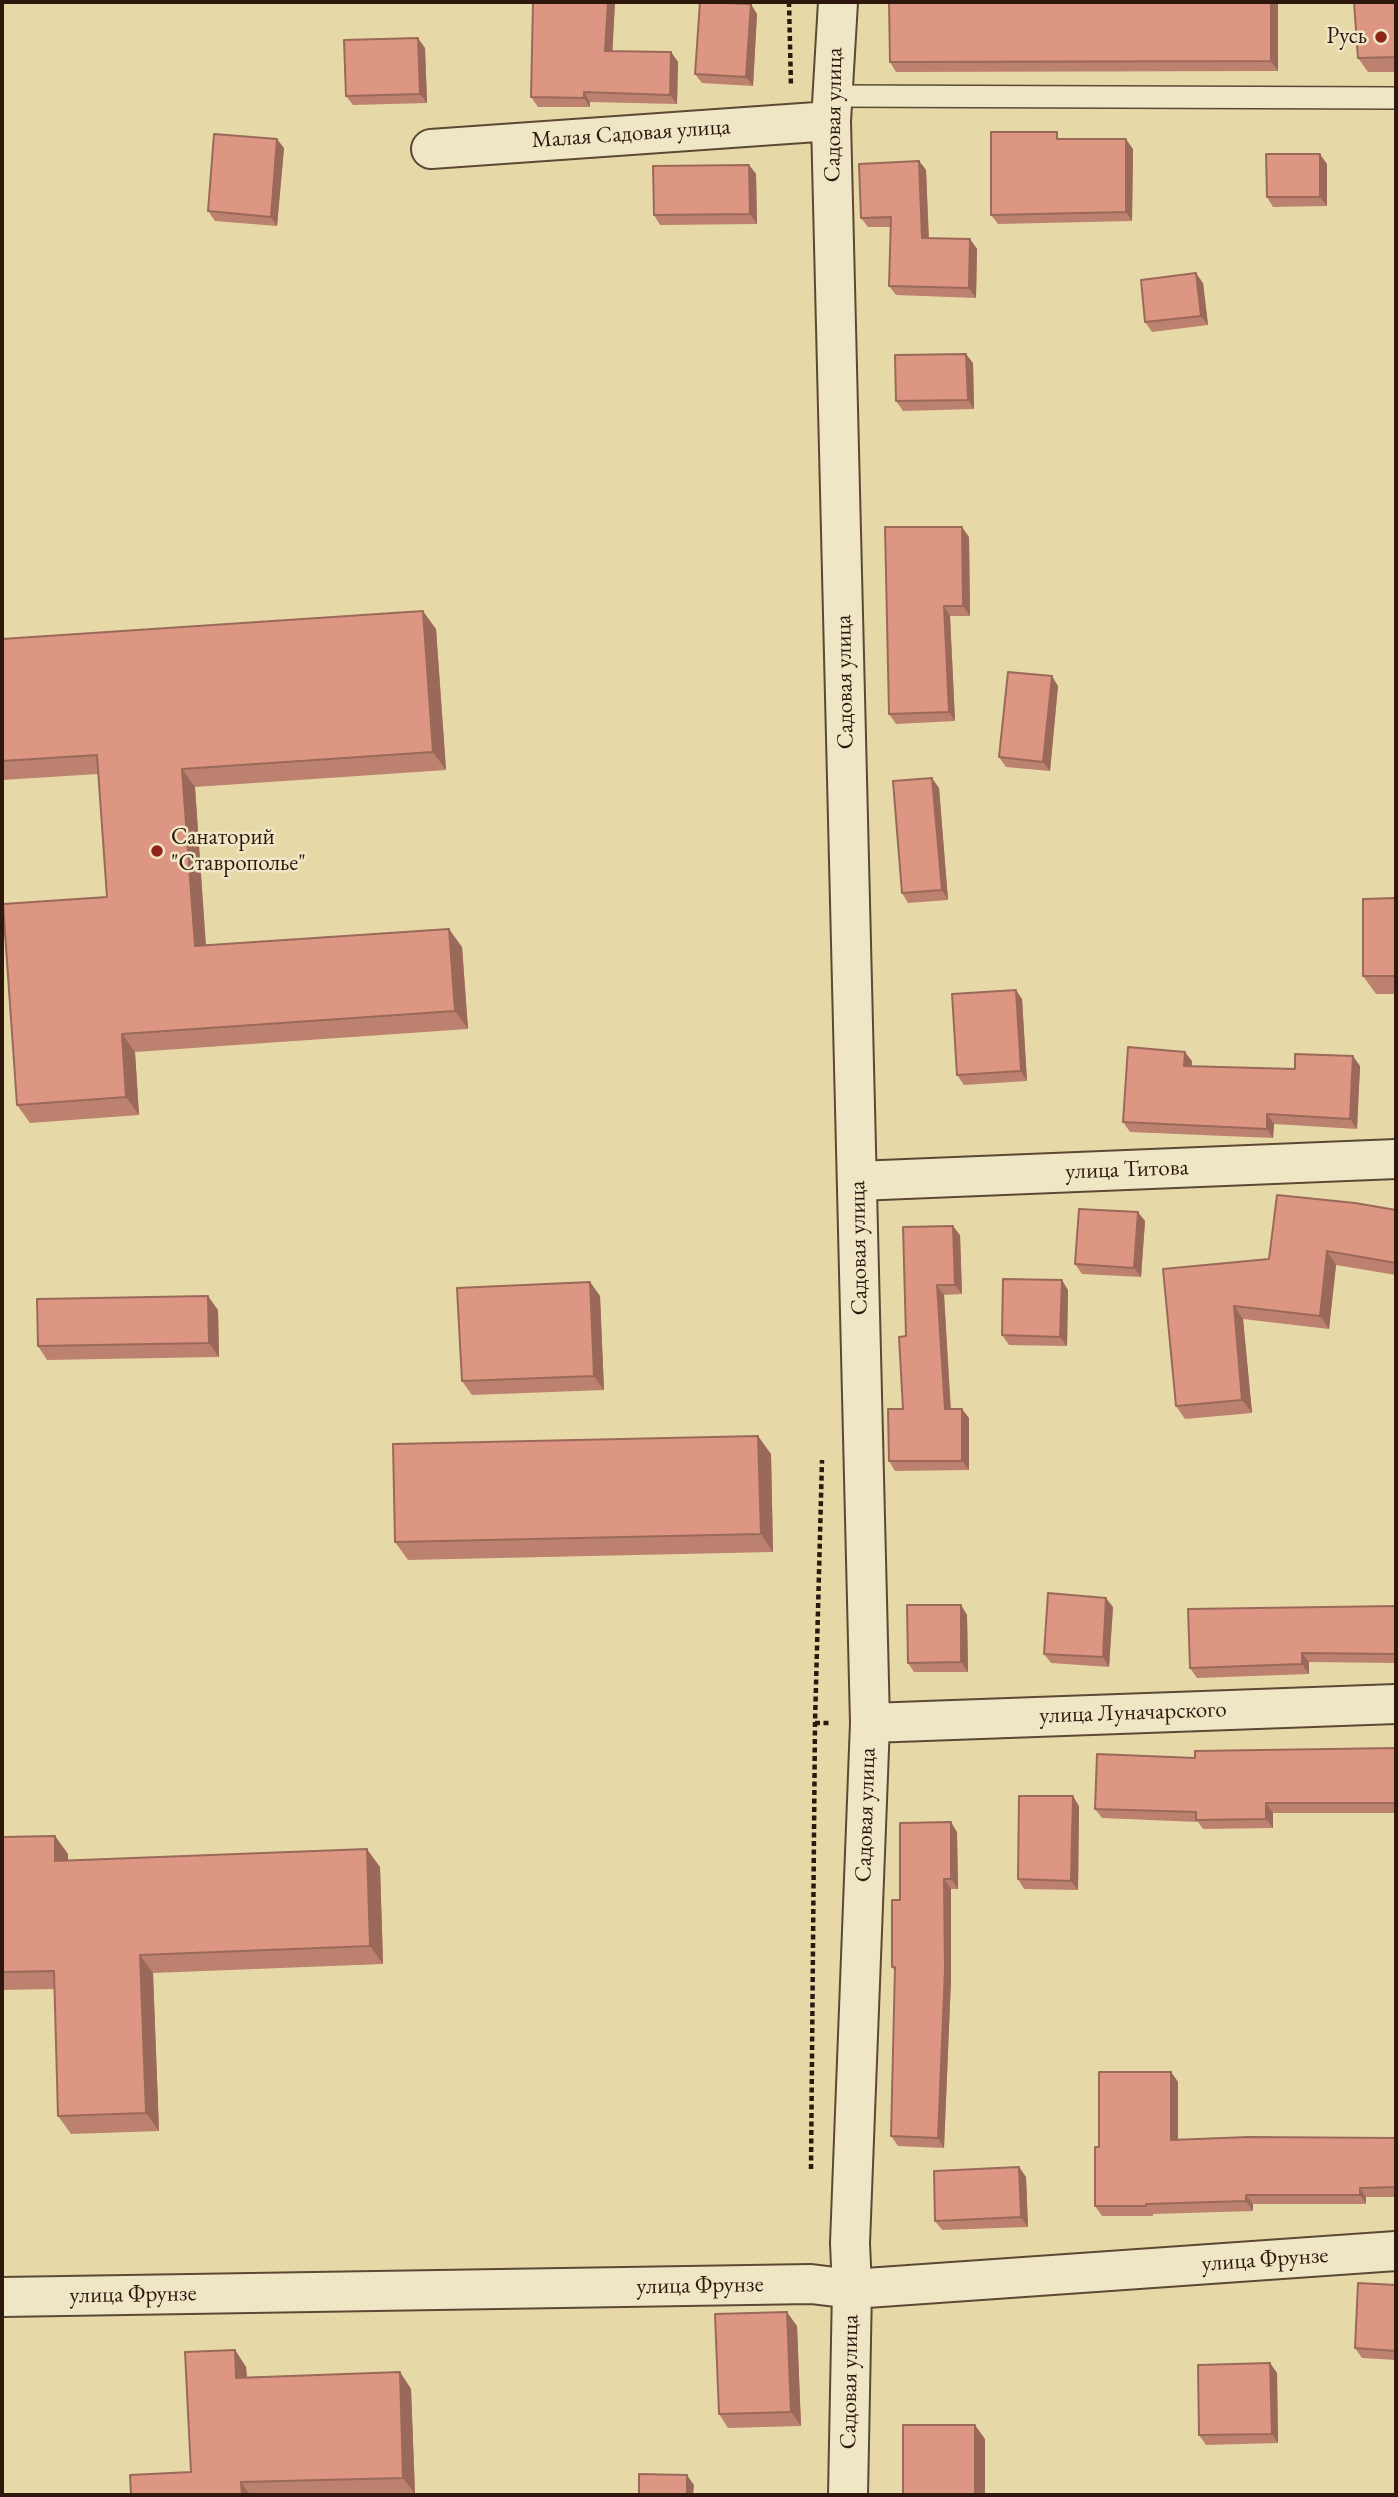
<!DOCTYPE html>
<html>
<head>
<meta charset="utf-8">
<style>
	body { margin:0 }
	#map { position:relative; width:1398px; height:2497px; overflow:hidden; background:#e7d9a7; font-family:"EB Garamond",serif }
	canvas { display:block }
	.frame { position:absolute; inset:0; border:4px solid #2e170d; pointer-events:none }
</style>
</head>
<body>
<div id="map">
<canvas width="1398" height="2497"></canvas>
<div class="frame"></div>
</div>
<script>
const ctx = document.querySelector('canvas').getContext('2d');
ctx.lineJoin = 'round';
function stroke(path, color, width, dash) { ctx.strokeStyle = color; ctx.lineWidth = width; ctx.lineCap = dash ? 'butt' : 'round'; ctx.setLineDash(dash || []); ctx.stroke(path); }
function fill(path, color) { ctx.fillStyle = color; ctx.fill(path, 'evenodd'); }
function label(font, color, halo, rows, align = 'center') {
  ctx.font = font + ' "EB Garamond",serif'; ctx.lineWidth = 5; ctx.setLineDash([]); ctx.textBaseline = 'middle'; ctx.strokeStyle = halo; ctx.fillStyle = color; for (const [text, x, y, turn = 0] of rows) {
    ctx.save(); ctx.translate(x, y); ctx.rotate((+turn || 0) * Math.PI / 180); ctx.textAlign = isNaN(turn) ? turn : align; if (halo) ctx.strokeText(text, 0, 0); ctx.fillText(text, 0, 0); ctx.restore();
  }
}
const path = new Path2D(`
	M789 2 791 87
	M815 1723H832
	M811 2169 815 1723 822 1460`);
const service = new Path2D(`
	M832 96 1396 98`);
const minor = new Path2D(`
	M838 2 831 121 870 1723 850 2243 852 2289 848 2495
	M431 149 831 121
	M857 1181 1396 1159
	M870 1723 1396 1704
	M2 2297 811 2284 852 2289 1396 2251`);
const wall = new Path2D(`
	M615 2 612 51 671 52 678 62 677 104 590 102V107H538L531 97Z
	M889 2H1278V71L896 72 890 62Z
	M1396 2V72H1368L1358 58Z
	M757 14 753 86 702 83 695 74Z
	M425 48 427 103 353 105 346 96Z
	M1062 139 1133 149 1132 221 998 224 991 215Z
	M284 148 277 226 215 221 208 211Z
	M919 161 926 170 929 238 970 239 977 249 976 298 896 295 889 286 891 227H868L861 218Z
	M1327 164V206L1273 207 1267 197Z
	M749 165 756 174 757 224 660 225 654 215Z
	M1203 283 1208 325 1152 332 1145 322Z
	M973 363 974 409 903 411 896 401Z
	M969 537 970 616H950L955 721 896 724 889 714Z
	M436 629 446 770 195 787 206 945 462 947 468 1029 135 1052 139 1115 30 1123 17 1105 107 897 98 774 2 780V639Z
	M1058 686 1050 771 1006 767 999 757Z
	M939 788 948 900 908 903 902 893Z
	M1396 898V994H1376L1363 976Z
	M1022 999 1027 1081 964 1085 957 1075Z
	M1192 1061 1191 1066 1295 1069 1360 1066 1357 1129 1274 1124 1273 1138 1130 1132 1123 1122Z
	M1396 1210V1275L1336 1265 1329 1329 1243 1319 1252 1413 1185 1419 1176 1406 1163 1269 1269 1259Z
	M1145 1221 1141 1277 1082 1274 1075 1264Z
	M960 1235 962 1294 944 1295 951 1409 969 1418V1470L895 1471 889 1461 903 1409 906 1336Z
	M590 1282 600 1296 604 1390 472 1395 462 1381Z
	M1068 1290 1067 1346 1009 1345 1002 1335Z
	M218 1310 219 1357 47 1360 38 1346Z
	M771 1454 773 1552 408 1560 395 1542Z
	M961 1605 967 1615 968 1672H914L908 1663Z
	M1396 1606V1663L1309 1662V1674L1197 1678 1190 1668Z
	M1113 1607 1109 1667 1051 1663 1044 1654Z
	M1396 1748V1813H1273V1828L1203 1829 1198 1822 1102 1818 1095 1809 1195 1758Z
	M1079 1806 1078 1890 1024 1889 1018 1879Z
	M957 1832 958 1889H951V1979L944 2148 898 2146 891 2136 895 1971 892 1967 900 1900Z
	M55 1836 68 1854V1860L380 1867 383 1964 153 1973 159 2131 71 2134 58 2116 55 1989 2 1990V1837Z
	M1171 2072 1178 2082V2140L1396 2138V2197H1366V2204H1253V2211L1153 2214V2216H1102L1095 2206 1099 2147Z
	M1019 2167 1026 2177 1028 2227 942 2230 935 2221Z
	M1396 2285V2360L1362 2358 1355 2348Z
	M797 2326 801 2426 728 2428 719 2414Z
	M235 2350 246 2367 247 2377 400 2372 411 2389 415 2494 376 2495H131L191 2472Z
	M1270 2363 1277 2373 1278 2443 1206 2445 1199 2435Z`);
const shadedWall = new Path2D(`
	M608 2H615L612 60 605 51Z
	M1271 2H1278V71L1271 61Z
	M751 4 757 14 753 86 746 77Z
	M418 38 425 48 427 103 420 94Z
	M671 52 678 62 677 104 670 95Z
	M584 92 590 102V107L584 98Z
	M277 139 284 148 277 226 271 217Z
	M1126 139 1133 149 1132 221 1126 212Z
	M1320 154 1327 164V206L1320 197Z
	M919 161 926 170 929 248 922 238Z
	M749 165 756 174 757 224 750 214Z
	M970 239 977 249 976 298 969 288Z
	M1196 273 1203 283 1208 325 1201 316Z
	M966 354 973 363 974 409 968 400Z
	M962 527 969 537 970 616 963 606Z
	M944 606 950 616 955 721 949 712Z
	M423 611 436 629 446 770 433 752Z
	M1052 676 1058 686 1050 771 1043 762Z
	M182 769 195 787 207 964 195 946Z
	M932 778 939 788 948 900 942 890Z
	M449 929 462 947 468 1029 455 1011Z
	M1016 990 1022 999 1027 1081 1021 1071Z
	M122 1034 135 1052 139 1115 126 1097Z
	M1185 1052 1192 1061 1191 1075 1184 1066Z
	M1353 1056 1360 1066 1357 1129 1350 1119Z
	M1267 1114 1274 1124 1273 1138 1267 1129Z
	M1138 1212 1145 1221 1141 1277 1134 1268Z
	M953 1226 960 1235 962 1294 955 1285Z
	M1327 1251 1336 1265 1329 1329 1320 1316Z
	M1062 1280 1068 1290 1067 1346 1060 1337Z
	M590 1282 600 1296 604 1390 594 1376Z
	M937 1285 944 1295 951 1418 945 1409Z
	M208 1296 218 1310 219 1357 209 1343Z
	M1234 1306 1243 1319 1252 1413 1242 1400Z
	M962 1409 969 1418V1470L962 1461Z
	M758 1436 771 1454 773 1552 761 1534Z
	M1106 1598 1113 1607 1109 1667 1103 1657Z
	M961 1605 967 1615 968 1672 961 1662Z
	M1302 1653 1309 1662V1674L1302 1664Z
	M1073 1796 1079 1806 1078 1890 1071 1881Z
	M1266 1803 1273 1813V1828L1266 1819Z
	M951 1822 957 1832 958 1889 951 1879Z
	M55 1836 68 1854V1879L55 1861Z
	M367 1849 380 1867 383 1964 370 1946Z
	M944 1879 951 1889V1979L944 2148 938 2138Z
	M140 1955 153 1973 159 2131 146 2113Z
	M1171 2072 1178 2082V2150L1171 2140Z
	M1019 2167 1026 2177 1028 2227 1021 2217Z
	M1360 2188 1366 2197V2204L1360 2195Z
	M1246 2195 1253 2204V2211L1246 2201Z
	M787 2312 797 2326 801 2426 791 2412Z
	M235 2350 246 2367 248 2394 236 2378Z
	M1270 2363 1277 2373 1278 2443 1272 2434Z
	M400 2372 411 2389 415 2494 403 2478Z
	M975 2425 985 2439V2495H975Z
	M687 2475 694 2485 693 2495H687Z
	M241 2482 250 2495H242Z`);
const building = new Path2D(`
	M533 2H608L605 51 671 52 670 95 584 92V98L531 97Z
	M700 2 751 4 746 77 695 74Z
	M889 2H1271V61L890 62Z
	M1354 2H1396V57L1358 58Z
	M418 38 420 94 346 96 344 40Z
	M991 132H1057V139H1126V212L991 215Z
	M214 134 277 139 271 217 208 211Z
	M1266 154H1320V197H1267Z
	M919 161 922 238 970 239 969 288 889 286 891 217 861 218 859 164Z
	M749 165 750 214 654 215 653 166Z
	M1196 273 1201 316 1145 322 1141 280Z
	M966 354 968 400 896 401 895 355Z
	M885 527H962L963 606H944L949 712 889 714Z
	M423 611 433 752 182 769 195 946 449 929 455 1011 122 1034 126 1097 17 1105 3 904 107 897 97 755 2 761V639Z
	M1008 672 1052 676 1043 762 999 757Z
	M932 778 942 890 902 893 893 781Z
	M1396 898V976H1363V899Z
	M1016 990 1021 1071 957 1075 952 994Z
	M1128 1047 1185 1052 1184 1066 1295 1069V1054L1353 1056 1350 1119 1267 1114V1129L1123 1122Z
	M1277 1195 1355 1203 1396 1210V1263L1327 1251 1320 1316 1234 1306 1242 1400 1176 1406 1163 1269 1269 1259Z
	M1079 1209 1138 1212 1134 1268 1075 1264Z
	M953 1226 955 1285H937L945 1409H962V1461H889L888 1409H903L899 1337 906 1336 903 1227Z
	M1003 1279 1062 1280 1060 1337 1002 1335Z
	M590 1282 594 1376 462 1381 457 1288Z
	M208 1296 209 1343 38 1346 37 1299Z
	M758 1436 761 1534 395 1542 393 1444Z
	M1048 1593 1106 1598 1103 1657 1044 1654Z
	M907 1605H961V1662L908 1663Z
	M1396 1606V1654L1302 1653V1664L1190 1668 1188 1609Z
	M1396 1748V1803H1266V1819L1196 1820V1812L1095 1809 1097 1754 1195 1758V1751Z
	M1019 1796H1073L1071 1881 1018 1879Z
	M951 1822V1879H944L945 1970 938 2138 891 2136 895 1967H892V1900H900V1823Z
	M55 1836V1861L367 1849 370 1946 140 1955 146 2113 58 2116 54 1971 2 1972V1837Z
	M1099 2072H1171V2140L1248 2137 1396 2138V2187L1360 2188V2195H1246V2201L1146 2204V2206H1095V2147H1099Z
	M1019 2167 1021 2217 935 2221 934 2171Z
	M1358 2283 1396 2285V2351L1355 2348Z
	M787 2312 791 2412 719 2414 715 2314Z
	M235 2350 236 2378 400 2372 403 2478 241 2482 242 2495H131L130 2475 191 2472 185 2352Z
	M1270 2363 1272 2434 1199 2435 1198 2365Z
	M903 2425H975V2495H903Z
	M639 2474 687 2475V2495H639Z`);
const markers = [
	[1381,37,7,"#8f2418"],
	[157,851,7,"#8f2418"]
];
const poiNames = [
	["Русь",1367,37],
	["Санаторий",171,838,"left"],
	["\"Ставрополье\"",171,864,"left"]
];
const streetNames = [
	["Садовая улица",834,115,-89],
	["Малая Садовая улица",631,134,-4],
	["Садовая улица",845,682,-91],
	["улица Титова",1127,1170,-2],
	["Садовая улица",859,1248,-91],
	["улица Луначарского",1133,1713,-2],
	["Садовая улица",866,1815,-88],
	["улица Фрунзе",1265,2260,-4],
	["улица Фрунзе",700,2286,-1],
	["улица Фрунзе",133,2295,-1],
	["Садовая улица",850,2382,-89]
];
stroke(service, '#5c4834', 24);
stroke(minor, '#5c4834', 42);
stroke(path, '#2e170d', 4.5, [5, 3.5]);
stroke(service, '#efe6c6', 21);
stroke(minor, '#efe6c6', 38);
fill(wall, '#bd816f');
fill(shadedWall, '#9a695a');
fill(building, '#dc9681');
stroke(building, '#9a695a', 2);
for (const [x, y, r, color] of markers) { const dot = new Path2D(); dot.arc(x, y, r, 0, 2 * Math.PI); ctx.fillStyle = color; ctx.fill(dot); stroke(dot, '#efe6c6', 2.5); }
label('23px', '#2e170d', '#efe6c6', poiNames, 'right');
label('23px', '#2e170d', '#efe6c6', streetNames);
</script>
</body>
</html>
